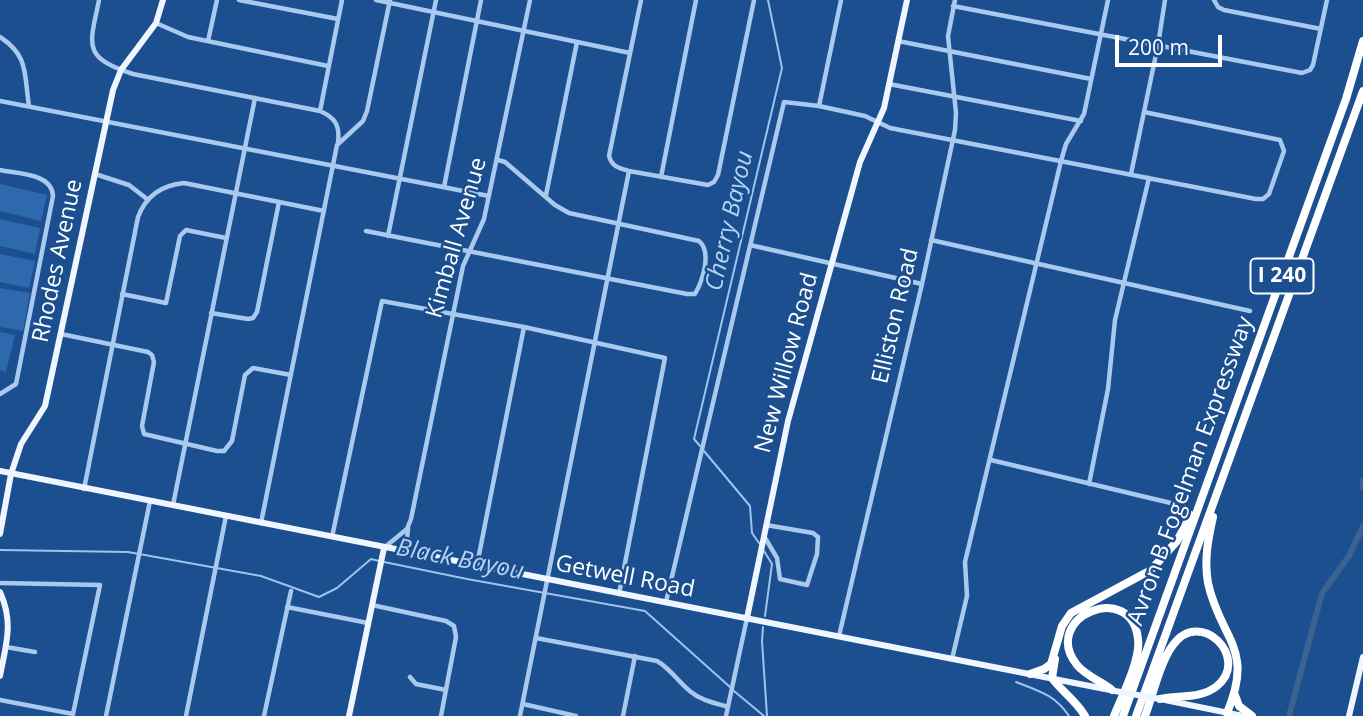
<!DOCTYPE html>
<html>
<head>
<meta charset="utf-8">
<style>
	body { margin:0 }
	#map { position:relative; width:1363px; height:716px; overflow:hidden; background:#1b4f8f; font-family:"Open Sans",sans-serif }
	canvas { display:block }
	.scale { position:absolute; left:1115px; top:35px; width:107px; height:32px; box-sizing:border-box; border:4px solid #fff; border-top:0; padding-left:9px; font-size:21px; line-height:24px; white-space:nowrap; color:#fff; -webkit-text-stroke:5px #1b4f8f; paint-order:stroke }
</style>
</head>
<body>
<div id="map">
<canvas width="1363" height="716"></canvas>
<div class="scale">200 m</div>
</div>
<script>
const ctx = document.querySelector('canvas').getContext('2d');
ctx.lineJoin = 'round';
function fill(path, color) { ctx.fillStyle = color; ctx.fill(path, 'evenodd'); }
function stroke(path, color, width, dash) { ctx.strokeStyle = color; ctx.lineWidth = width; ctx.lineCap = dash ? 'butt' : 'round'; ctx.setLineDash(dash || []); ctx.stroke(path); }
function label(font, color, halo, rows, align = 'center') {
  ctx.font = font + ' "Open Sans",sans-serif'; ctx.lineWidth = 5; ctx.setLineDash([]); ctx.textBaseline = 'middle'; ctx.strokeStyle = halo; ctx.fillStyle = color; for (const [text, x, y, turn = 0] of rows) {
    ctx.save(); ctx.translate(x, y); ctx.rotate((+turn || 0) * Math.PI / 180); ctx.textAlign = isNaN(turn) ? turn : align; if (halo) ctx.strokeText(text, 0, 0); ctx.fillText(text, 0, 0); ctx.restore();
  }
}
const green = new Path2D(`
	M0 184 47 195 41 221 0 211Z
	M0 219 40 228 35 254 0 246Z
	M0 254 35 261 29 288 0 282Z
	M0 288 30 293 23 331 0 327Z
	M0 332 15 335 6 372 0 370Z`);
const stream = new Path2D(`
	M700 446 694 439 782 68 768 0
	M704 451 750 506 752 533 759 543
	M0 550 128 552 261 576 319 597 337 588 371 559 379 561
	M764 551 772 564 765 616
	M384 562 467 579 645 611 730 687
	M763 627 762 641 767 716
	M1016 682C1039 691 1055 695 1069 716
	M734 691 764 716`);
const river = new Path2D(`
	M1363 480V488
	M1289 716 1322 593 1349 556 1363 526`);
const minor = new Path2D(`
	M99 0C90 45 81 57 133 74L320 111C336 118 340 126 338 143
	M239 0 338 19
	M376 0 630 53
	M641 0 609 156C612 167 619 168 629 171L708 185 714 182 718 175 754 0
	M1214 0 1218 7 1224 10 1321 29
	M953 6 1302 73 1310 70 1313 65 1327 0
	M156 23 188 37 328 66
	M0 37C29 56 24 74 29 106
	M208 41 217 0
	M898 41 1091 79
	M889 84 1081 121
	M0 101 489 196
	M819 106 841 0
	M320 111 342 0
	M0 170C18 174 52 173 53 196L16 384 0 394
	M95 174 129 185 147 199
	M1131 174 1158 45 1165 0
	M661 177 696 0
	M444 187 481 0
	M546 195 577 42
	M366 231 687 294H695C703 280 712 252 699 241L569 213 555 205 505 162 498 160
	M388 236 436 0
	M931 240 1250 311
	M750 245 922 284
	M122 294 166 303 180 236 186 230 226 238
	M211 313 248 319 253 318 257 312 279 202
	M61 334 148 352 152 355 154 362 142 426 144 434 217 451H224L232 441 245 375 253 368 291 375
	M991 460 1175 504
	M1089 484 1108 389 1115 320 1149 178
	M84 489 138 217C146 196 162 185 184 183L324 211
	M173 505 255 98
	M261 523 337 145 363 121 367 111 390 0
	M764 536 777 558 780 579 807 585 817 554 818 537 813 533 766 525
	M332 537 382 301 524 327 665 358 619 594
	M385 547 407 529 411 519 463 266 484 219 530 0
	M406 551 408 528
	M477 565 524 327
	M0 583 100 585 73 714 0 700
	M666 602 784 102 819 106 865 116 890 128 1256 199H1263L1269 194 1284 151 1280 140 1144 112
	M372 605 446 621 454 626 456 637 441 716
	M287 607 368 623
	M839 636 922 284 955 130 956 113 948 36 955 0
	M536 638 657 661C671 669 678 682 691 692 702 701 715 703 728 707
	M6 647 35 652
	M952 659 967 596 965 562 1061 161 1066 144 1084 114 1108 0
	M410 677 416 684 446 690
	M523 704 576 716
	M106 716 150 501
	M186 716 226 516
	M264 716 291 591
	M520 716 629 171
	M623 716 635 656
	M726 716 747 618`);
const major = new Path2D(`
	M0 471 1110 690
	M0 534 11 474 21 444 45 406 113 90 121 70 156 23 163 0
	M0 592C14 623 6 644 0 676
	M747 618 788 421 860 162 884 108 907 0
	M1165 700 1243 716
	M349 716 384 548
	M1349 716 1363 657`);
const highway = new Path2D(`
	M1213 517C1208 539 1204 560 1208 583 1220 639 1255 647 1227 713
	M1055 659 1052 678C1062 692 1076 700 1085 716
	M1030 674 1044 669 1051 664 1062 626 1071 613 1151 570 1177 541 1191 515
	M1112 690C1101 681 1086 676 1077 665 1039 617 1132 579 1138 639 1141 659 1122 696 1114 716
	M1235 695 1239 706 1252 716
	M1123 716 1346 99 1363 41
	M1136 716 1363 91
	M1145 716C1153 695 1160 662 1173 645 1200 607 1251 658 1217 686 1201 699 1179 695 1160 699`);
const majorBridge = new Path2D(`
	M1115 691 1160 699`);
const shields = [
	[1282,276,63]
];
const shieldNames = [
	["I 240",1282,276]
];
const streetNames = [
	["Kimball Avenue",457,238,-74],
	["Rhodes Avenue",58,261,-78],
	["Elliston Road",896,316,-77],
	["New Willow Road",787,363,-75],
	["Avron B Fogelman Expressway",1191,471,-70],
	["Getwell Road",625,577,11]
];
const waterNames = [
	["Cherry Bayou",730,221,-77],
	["Black Bayou",460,560,11]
];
fill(green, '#2e69ad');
stroke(stream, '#9cc4f0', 2);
stroke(river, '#3c6290', 6);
stroke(minor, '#a9c9ee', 4.5);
stroke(major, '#f0f6ff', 6);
stroke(highway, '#fff', 8);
stroke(majorBridge, '#f0f6ff', 6);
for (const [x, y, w] of shields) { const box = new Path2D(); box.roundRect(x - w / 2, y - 17.5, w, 35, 5); ctx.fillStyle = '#1b4f8f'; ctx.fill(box); stroke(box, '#fff', 2); }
label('bold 21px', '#fff', null, shieldNames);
label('23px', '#fff', '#1b4f8f', streetNames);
label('italic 24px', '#b5d3f5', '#1b4f8f', waterNames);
</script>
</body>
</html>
